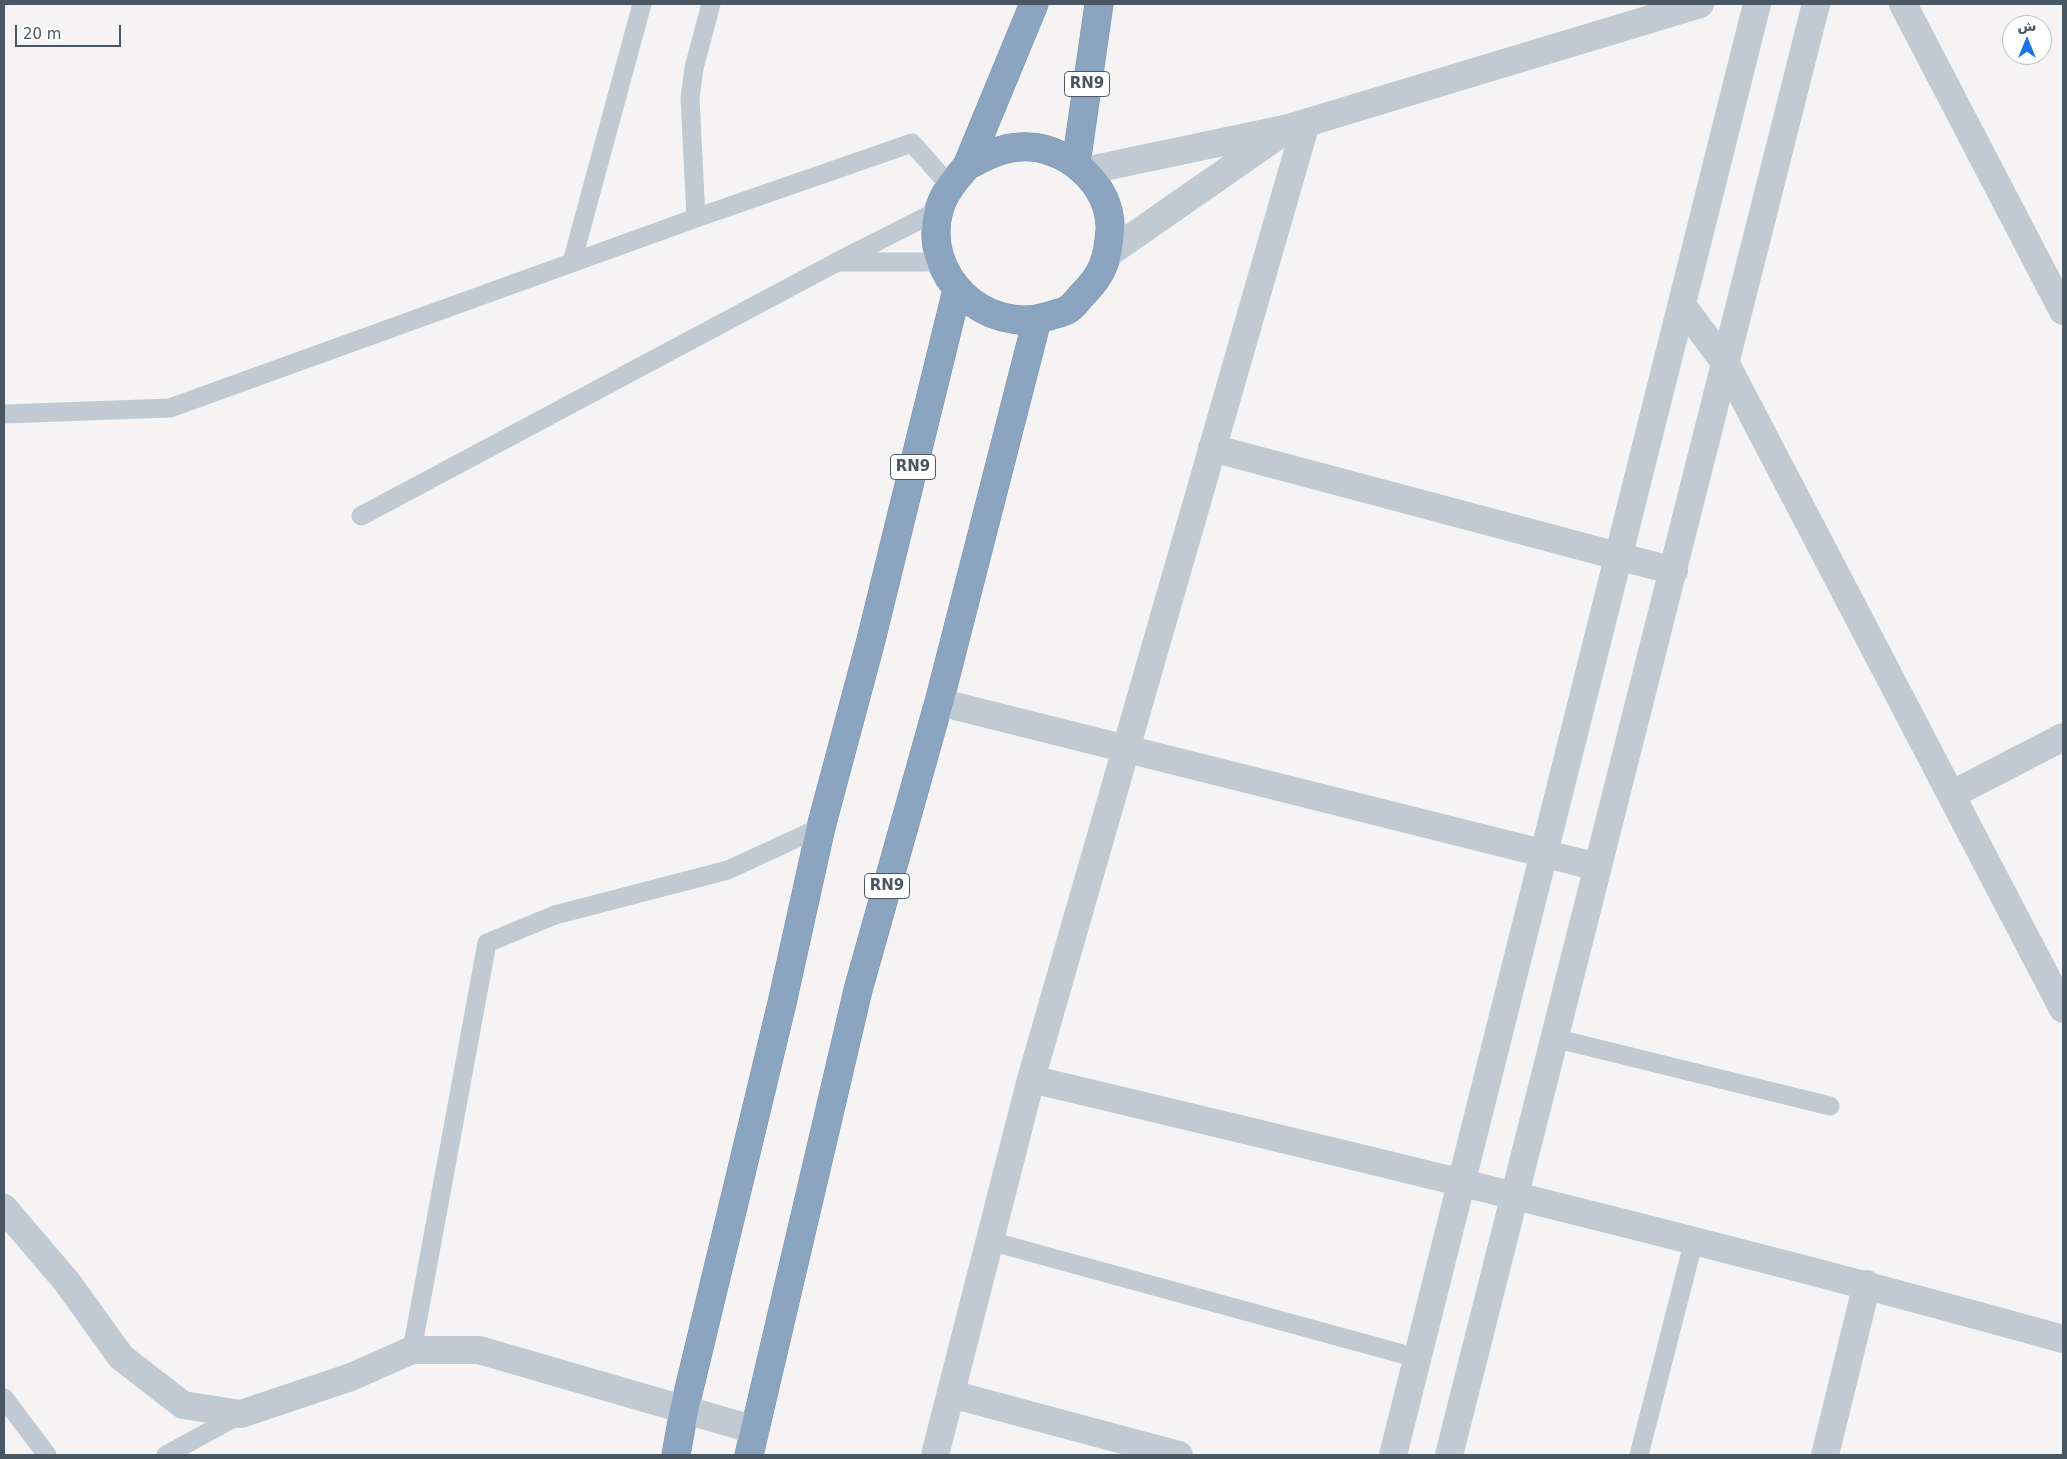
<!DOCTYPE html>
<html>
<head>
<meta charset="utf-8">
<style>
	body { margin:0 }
	#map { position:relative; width:2067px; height:1459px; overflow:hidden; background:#f5f3f3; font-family:"DejaVu Sans",Cairo,sans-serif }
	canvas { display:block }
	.frame { position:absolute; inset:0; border:5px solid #4a5661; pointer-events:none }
	.north { position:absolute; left:2002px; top:15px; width:50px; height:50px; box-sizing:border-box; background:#fff; border:1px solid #b7bbc0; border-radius:50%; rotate:0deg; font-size:14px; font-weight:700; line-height:20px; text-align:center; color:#4a5661 }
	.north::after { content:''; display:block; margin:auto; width:18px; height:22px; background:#1a73e8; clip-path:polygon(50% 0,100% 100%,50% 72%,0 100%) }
	.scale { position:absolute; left:15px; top:25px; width:106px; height:22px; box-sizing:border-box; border:2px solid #4a5661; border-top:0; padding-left:6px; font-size:15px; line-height:18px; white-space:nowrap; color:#4a5661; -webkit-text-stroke:4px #fff; paint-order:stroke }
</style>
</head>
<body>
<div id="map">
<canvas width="2067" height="1459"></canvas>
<div class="frame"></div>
<div class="north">ش</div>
<div class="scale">20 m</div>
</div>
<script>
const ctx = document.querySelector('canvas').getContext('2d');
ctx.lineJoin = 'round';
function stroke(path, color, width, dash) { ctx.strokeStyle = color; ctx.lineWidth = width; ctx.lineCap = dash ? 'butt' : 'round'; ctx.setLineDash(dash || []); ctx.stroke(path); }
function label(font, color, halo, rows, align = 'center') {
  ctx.font = font + ' "DejaVu Sans",sans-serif'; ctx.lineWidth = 5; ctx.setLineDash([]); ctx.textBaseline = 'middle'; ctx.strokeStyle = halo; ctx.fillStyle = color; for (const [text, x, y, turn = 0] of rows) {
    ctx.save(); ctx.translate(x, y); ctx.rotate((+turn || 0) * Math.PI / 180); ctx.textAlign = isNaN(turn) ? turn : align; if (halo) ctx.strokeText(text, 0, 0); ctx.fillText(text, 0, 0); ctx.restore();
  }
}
const lane = new Path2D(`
	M696 218 690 98 694 68 711 4
	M572 262 642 4
	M841 262H940
	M4 414 170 408 696 218 912 143 950 186
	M361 516 837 262 939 210
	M1554 1038 1830 1106
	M990 1241 1417 1358
	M412 1350 487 943 555 915 728 870 821 827
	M4 1398 47 1455
	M166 1455 241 1414
	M1639 1455 1694 1240`);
const street = new Path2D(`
	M1903 4 2063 311
	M1085 171 1289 128 1700 4
	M1109 253 1280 134
	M1682 305 1726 364 2063 1009
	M1212 448 1674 571
	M939 702 1598 867
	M1951 795 2063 737
	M1031 1079C1376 1161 1721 1244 2063 1339
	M4 1208 67 1282 121 1357 183 1405 241 1414 351 1377 412 1350H479L755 1430
	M951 1394 1179 1455
	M935 1455 1031 1079 1306 123
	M1393 1455 1757 4
	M1449 1455 1816 4
	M1825 1455 1867 1284`);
const highway = new Path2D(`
	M1076 164 1099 4
	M967 166C984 157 1000 148 1020 147 1065 144 1112 184 1110 230 1108 259 1103 274 1083 294 1078 299 1073 307 1067 310 1062 313 1054 314 1049 316 985 336 921 275 939 210 944 192 956 179 967 166L1034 4
	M676 1455 684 1410 782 1003 821 827 870 644 957 290
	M749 1455 858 990 939 702 1037 320`);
const shields = [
	[1087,84,45],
	[913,467,45],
	[887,886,45]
];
const shieldNames = [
	["RN9",1087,84],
	["RN9",913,467],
	["RN9",887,886]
];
stroke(highway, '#7690ad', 29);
stroke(lane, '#c1cad2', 19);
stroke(street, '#c1cad2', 28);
stroke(highway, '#8ba5c1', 28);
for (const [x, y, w] of shields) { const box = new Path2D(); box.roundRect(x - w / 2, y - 12.5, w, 25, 4); ctx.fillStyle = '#fff'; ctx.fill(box); stroke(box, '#4a5661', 1); }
label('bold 15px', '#4a5661', null, shieldNames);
</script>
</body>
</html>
